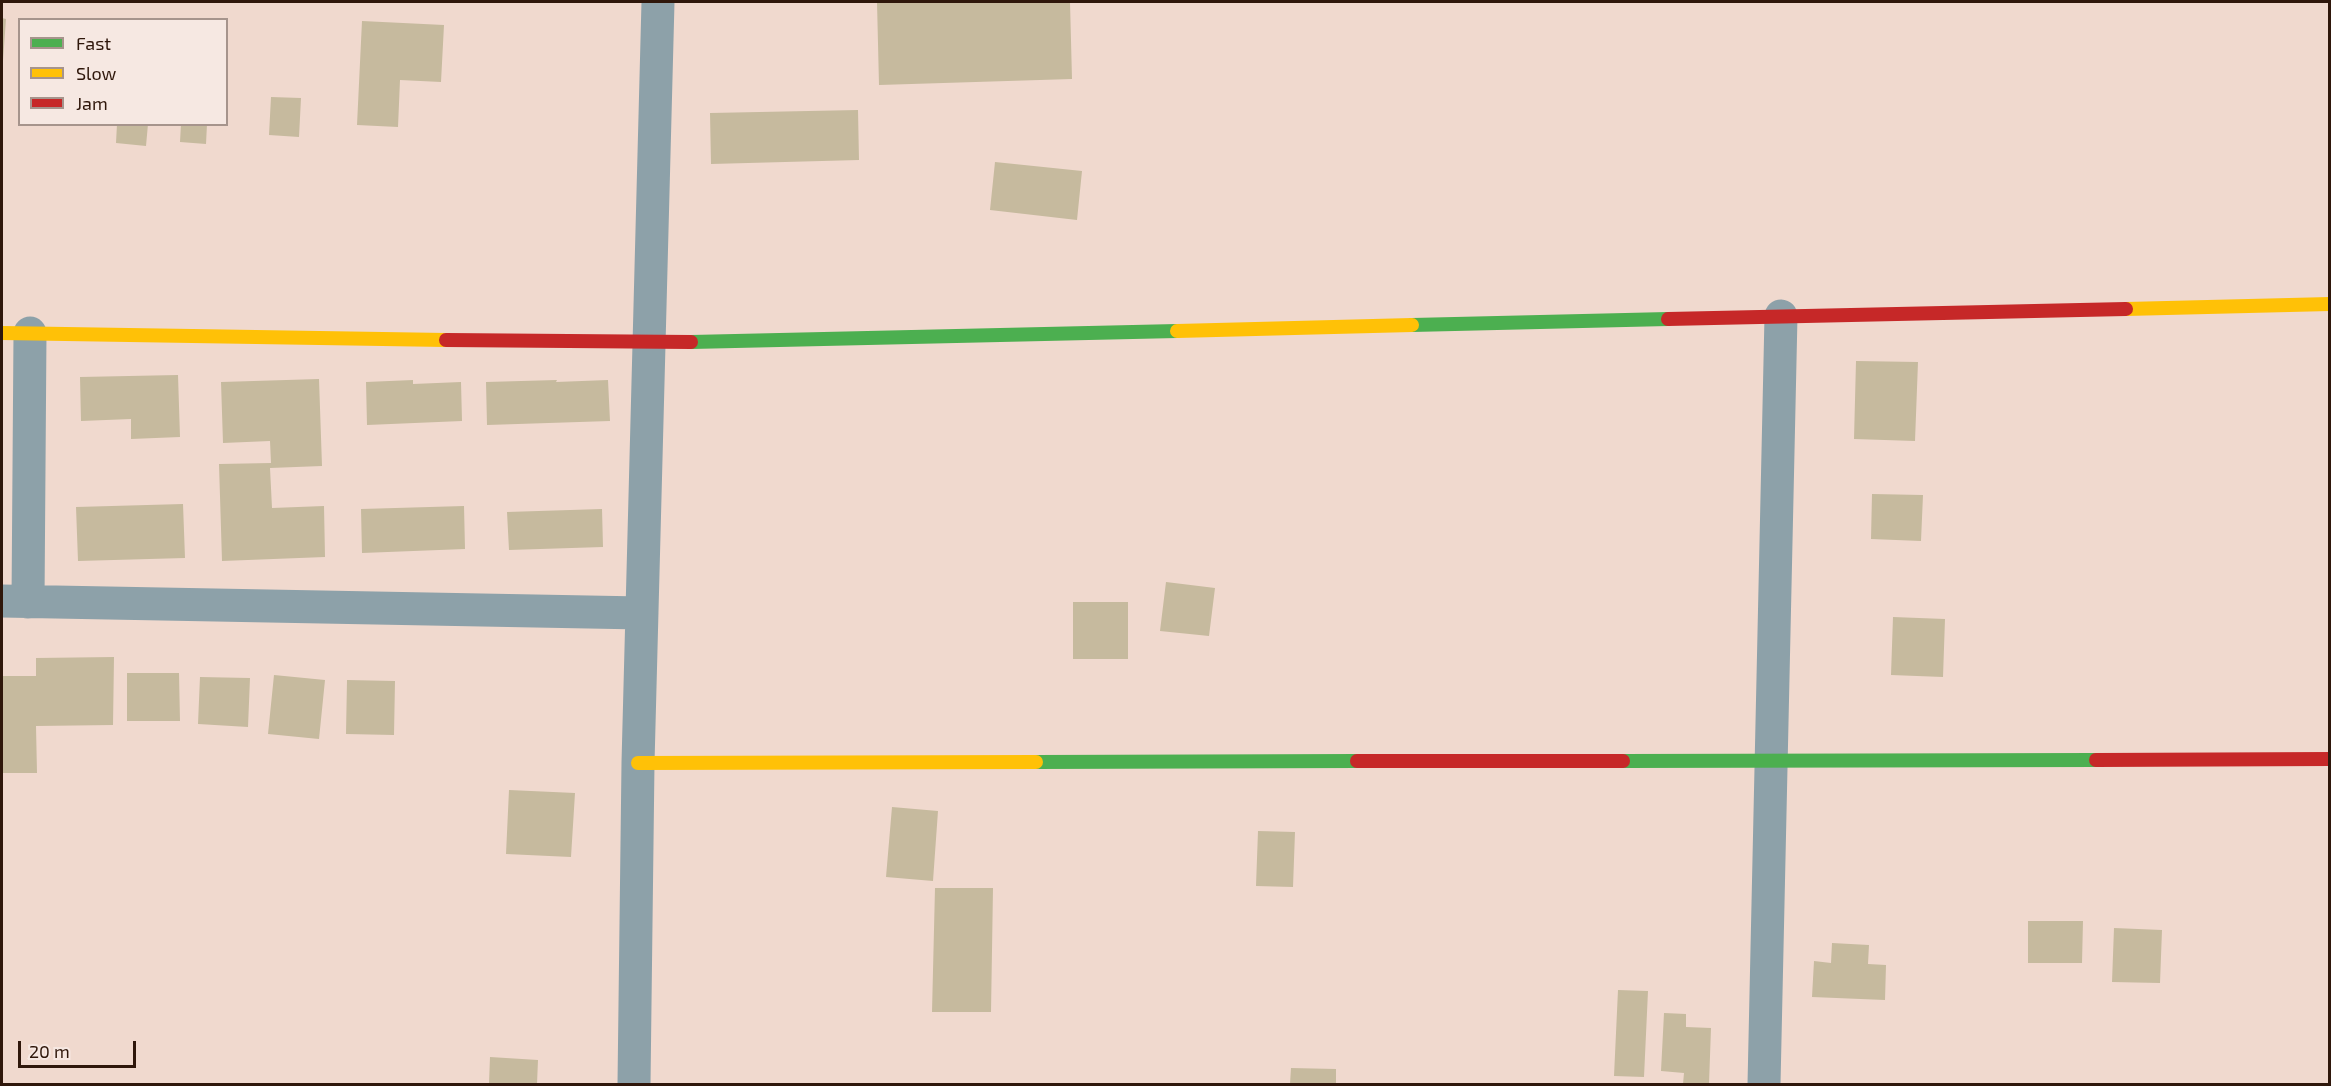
<!DOCTYPE html>
<html>
<head>
<meta charset="utf-8">
<style>
	body { margin:0 }
	#map { position:relative; width:2331px; height:1086px; overflow:hidden; background:#f0d9ce; font-family:"Exo 2",sans-serif }
	canvas { display:block }
	.frame { position:absolute; inset:0; border:3px solid #2f170b; pointer-events:none }
	.legend { position:absolute; left:18px; top:18px; width:210px; height:108px; box-sizing:border-box; background:#f6e8e2; border:2px solid #a6948c; margin:0; padding:8px 10px; list-style:none; font-size:18px; color:#2f170b }
	.legend li { display:flex; align-items:center; gap:12px; height:30px }
	.legend b { width:30px; border:2px solid #a6948c }
	.scale { position:absolute; left:18px; top:1041px; width:118px; height:27px; box-sizing:border-box; border:3px solid #2f170b; border-top:0; padding-left:8px; font-size:18px; line-height:21px; white-space:nowrap; color:#2f170b; -webkit-text-stroke:4px #f6e8e2; paint-order:stroke }
</style>
</head>
<body>
<div id="map">
<canvas width="2331" height="1086"></canvas>
<div class="frame"></div>
<ul class="legend">
<li><b style="height:8px;background:#4caf50"></b>Fast</li>
<li><b style="height:8px;background:#ffc107"></b>Slow</li>
<li><b style="height:8px;background:#c62828"></b>Jam</li>
</ul>
<div class="scale">20 m</div>
</div>
<script>
const ctx = document.querySelector('canvas').getContext('2d');
ctx.lineJoin = 'round';
function fill(path, color) { ctx.fillStyle = color; ctx.fill(path, 'evenodd'); }
function stroke(path, color, width, dash) { ctx.strokeStyle = color; ctx.lineWidth = width; ctx.lineCap = dash ? 'butt' : 'round'; ctx.setLineDash(dash || []); ctx.stroke(path); }
const building = new Path2D(`
	M877 2H1070L1072 79 879 85Z
	M2 18 6 19 3 61H2Z
	M362 21 444 25 441 82 400 80 398 127 357 125Z
	M271 97 301 98 299 137 269 135Z
	M858 110 859 160 711 164 710 113Z
	M117 124H148L146 146 116 143Z
	M181 124H207L206 144 180 142Z
	M995 162 1082 171 1077 220 990 210Z
	M1856 361 1918 362 1915 441 1854 439Z
	M178 375 180 437 131 439V419L81 421 80 377Z
	M319 379 322 466 270 468 272 508 324 506 325 557 222 561 219 464 271 463 270 441 223 443 221 382Z
	M413 380V384L461 382 462 421 367 425 366 382Z
	M557 380 556 382 608 380 610 421 487 425 486 382Z
	M1872 494 1923 495 1921 541 1871 539Z
	M183 504 185 558 78 561 76 507Z
	M464 506 465 549 362 553 361 509Z
	M602 509 603 547 509 550 507 512Z
	M1166 582 1215 588 1209 636 1160 631Z
	M1073 602H1128V659H1073Z
	M1893 617 1945 619 1943 677 1891 675Z
	M114 657 113 725 36 726 37 773H2V676H36V658Z
	M127 673H179L180 721H127Z
	M274 675 325 680 319 739 268 734Z
	M200 677 250 678 248 727 198 724Z
	M347 680 395 681 394 735 346 734Z
	M509 790 575 793 571 857 506 854Z
	M892 807 938 811 933 881 886 877Z
	M1258 831 1295 832 1293 887 1256 886Z
	M935 888H993L991 1012H932Z
	M2028 921H2083L2082 963H2028Z
	M2114 928 2162 930 2160 983 2112 982Z
	M1832 943 1869 945 1868 964 1886 965 1885 1000 1812 997 1814 961 1831 963Z
	M1618 990 1648 991 1644 1077 1614 1076Z
	M1664 1013 1686 1014V1027L1711 1028 1709 1084H1683L1684 1073 1661 1071Z
	M490 1057 538 1060 537 1084H489Z
	M1291 1068 1336 1069V1084H1290Z`);
const street = new Path2D(`
	M2 601 642 613
	M28 602 30 333
	M634 1084 638 763 658 2
	M1764 1084 1781 316`);
const fast = new Path2D(`
	M1412 325 1668 319
	M691 342 1177 331
	M1623 761 2096 760
	M1036 762 1357 761`);
const slow = new Path2D(`
	M2126 309 2330 304
	M1177 331 1412 325
	M2 333 446 340
	M638 763 1036 762`);
const jam = new Path2D(`
	M1668 319 2126 309
	M446 340 691 342
	M2096 760 2330 759
	M1357 761H1623`);
fill(building, '#c6ba9e');
stroke(street, '#8da1a9', 33);
stroke(fast, '#4caf50', 14);
stroke(slow, '#ffc107', 14);
stroke(jam, '#c62828', 14);
</script>
</body>
</html>
